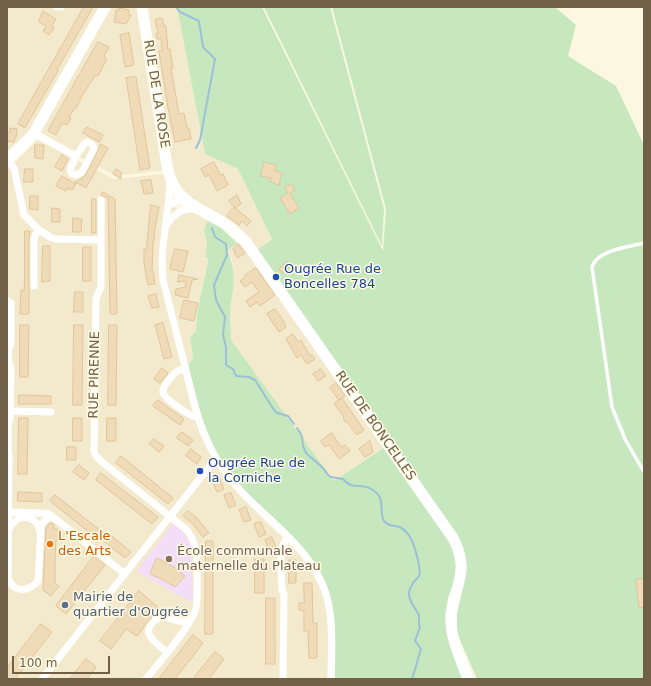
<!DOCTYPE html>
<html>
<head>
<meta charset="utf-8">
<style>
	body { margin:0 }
	#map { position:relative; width:651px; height:686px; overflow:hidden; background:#fbf7e0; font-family:"DejaVu Sans",sans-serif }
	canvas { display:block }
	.frame { position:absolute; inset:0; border:8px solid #716048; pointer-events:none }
	.scale { position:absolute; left:12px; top:656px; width:98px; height:18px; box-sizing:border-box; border:2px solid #716048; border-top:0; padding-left:5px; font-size:12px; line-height:14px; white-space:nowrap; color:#716048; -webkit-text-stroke:3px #fffae5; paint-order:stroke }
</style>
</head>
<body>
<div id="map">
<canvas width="651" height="686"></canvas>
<div class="frame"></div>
<div class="scale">100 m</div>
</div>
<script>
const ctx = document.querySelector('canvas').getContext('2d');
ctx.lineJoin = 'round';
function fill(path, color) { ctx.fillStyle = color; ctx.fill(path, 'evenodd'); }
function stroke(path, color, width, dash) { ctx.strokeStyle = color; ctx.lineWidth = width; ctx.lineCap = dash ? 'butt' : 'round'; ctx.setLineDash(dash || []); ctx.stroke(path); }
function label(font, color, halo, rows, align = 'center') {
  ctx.font = font + ' "DejaVu Sans",sans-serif'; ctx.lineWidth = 3; ctx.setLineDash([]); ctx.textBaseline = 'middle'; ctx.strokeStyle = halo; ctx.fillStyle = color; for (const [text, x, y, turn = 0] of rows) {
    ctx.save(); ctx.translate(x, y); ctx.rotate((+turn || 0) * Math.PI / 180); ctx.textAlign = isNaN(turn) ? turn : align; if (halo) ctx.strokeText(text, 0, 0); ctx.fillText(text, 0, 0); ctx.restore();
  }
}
const residential = new Path2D(`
	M7 7H177L205 154 238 169 272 239 256 251 385 447 334 481 231 340 230 314 234 277 232 261 227 249 231 248 244 237 192 201 177 183 172 169 116 176 90 162 29 133 7 151Z
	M37 140 114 179 165 174 166 199 182 213 188 211 208 219 204 231 207 244 205 256 208 258V262L197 313 196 331 190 337 193 359 188 364 181 365 189 399 201 435 219 470 241 497 302 557 318 583 324 599 328 623V679H7V168L10 167Z`);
const education = new Path2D(`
	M172 525H176L185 534 191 544 193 600 191 602 138 572V569Z`);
const green = new Path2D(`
	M177 7H262L383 251 386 209 332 7H555L576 25 568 56 616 86 644 145V679H477L457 633V613L466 573 453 530 370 409 256 251 272 239 238 169 205 154Z
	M264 7H330L384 209 382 246Z
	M207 221 220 227 237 243 231 248 227 250C238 275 233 286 230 312 230 321 231 331 231 340L334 481 385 447 449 539 457 554 456 577 448 598 445 616 448 634 464 679H335C335 654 337 628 332 603 321 544 260 515 227 469 205 437 197 401 188 364L193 359 190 337 196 331 197 313 208 262V258L205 257 207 244 204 231Z`);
const stream = new Path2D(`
	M176 7 180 12 199 21 203 47 215 59 200 140 196 148
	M212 228 215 237 226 244 227 255 214 285 216 300 225 317 223 335 226 347V365L233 369 236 376 249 377 255 380 274 410 277 413 288 416 294 424
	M297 428 302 436 303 446 306 453 323 468 328 475 331 477 343 479C353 491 361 482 373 490 387 500 378 510 384 521 389 527 394 525 400 527 413 534 416 552 419 565 419 568 419 570 420 574 418 579 414 580 412 585 404 596 414 606 419 615V625L420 627 415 641 421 649 412 679`);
const building = new Path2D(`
	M84 7H93L57 70H58L55 76 25 128 18 124Z
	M119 8 129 10 128 14 131 15 126 24 114 22 116 10H119Z
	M43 11 56 19 52 26 54 28 49 35 43 31 46 26 39 22Z
	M162 18 164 26H166L168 50 170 49 173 68H171L179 114 184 113 187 128H189L191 139 175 142 168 108 159 51H162L161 39H157L156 33H158L155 20Z
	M129 33 134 65 125 67 120 35Z
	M98 42 109 47 104 56 106 58V61L98 76 96 75 83 94 76 108H75L69 117 71 118 68 123 66 125 62 123 56 135 48 131Z
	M136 77 150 168 140 170 126 78Z
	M87 127 103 135 99 142 83 133Z
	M10 128 17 129 16 138 15 137 14 142 7 141V132H10Z
	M101 144 108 148 86 188 75 182 81 179 86 174Z
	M35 145H44L43 159 35 158Z
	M62 155 68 159 62 171 55 167Z
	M214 162 220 175 223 174 228 185 217 191 209 175 205 177 201 169Z
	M264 162 276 165 275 171 282 173 279 185 270 182 271 178 261 176Z
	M25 169H33V182H24Z
	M116 169 121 172V179L113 174Z
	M62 176 76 184 72 190 68 188 66 191 56 186Z
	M151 180 153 193 144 194 141 181Z
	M291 184 295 190 290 194 299 208 290 214 280 198 288 193 285 188Z
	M103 192 115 199 117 314H110L108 197H105L101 195Z
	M237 195 241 204 235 208 229 201Z
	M30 196H38V210L30 209Z
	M92 199H96V233H92Z
	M151 205 159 207 155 228 154 241H153L152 271H153L155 284 148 285 144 263V249H146Z
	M234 207 251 221 247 226 242 221 239 225 227 216Z
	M52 208 60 209V222H52Z
	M73 218 82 219 81 232H73Z
	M25 231H30L29 239V314H20L21 290H24Z
	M238 244 245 253 238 258 234 253 235 252 233 249Z
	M43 246H50V281L42 282Z
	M83 247H91V281H83Z
	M175 249 188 251 183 272 170 269Z
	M289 261 292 265 282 273 279 269Z
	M256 268 275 295 260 306 257 302 250 307 246 301 259 292 252 282 245 287 240 281 246 276 245 275Z
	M179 275 198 279 192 280 188 298 175 295 176 289 186 287 185 281 178 282Z
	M75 292H83V312H74Z
	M156 294 159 307 152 308 148 296Z
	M184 300 198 303 194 321 180 318Z
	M275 309 285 323 284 324 286 327 279 332 267 314Z
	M163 323 172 357 164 359 155 325Z
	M20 325H29L28 377H20Z
	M74 325H83L82 405H73Z
	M109 325H117L116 405H108Z
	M293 334 298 342 301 340 310 356 312 355 315 359 307 364 301 355 297 358 286 339Z
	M162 368 168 373 160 383 154 379Z
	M321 369 326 376 318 381 313 374Z
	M336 383 345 396 339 400 342 398 364 430 357 435 347 422 346 423 343 418 344 417 334 403 339 400 330 388Z
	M19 395 51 396V404H19Z
	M158 400 184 419 180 425 153 406Z
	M19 418H28L27 474H18Z
	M73 418H82V441H73Z
	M107 418H116V441H107Z
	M182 432 193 440 188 446 177 438Z
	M332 433 341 447 345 445 350 451 339 459 329 445 325 447 321 441Z
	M154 439 164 446 159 452 149 444Z
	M370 441 373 452 365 457 359 449Z
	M67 447H76V460H67Z
	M191 449 201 457 197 464 186 456Z
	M121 456 173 498 168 504 116 463Z
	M79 465 89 473 84 480 73 472Z
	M101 473 158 517 152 524 96 480Z
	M219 477 224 489 217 492 212 480Z
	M18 492 42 493V502L18 501Z
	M231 493 236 505 229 508 224 495Z
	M55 495 106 535 108 533 131 552 125 558 96 535 95 537 50 501Z
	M246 507 251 520 244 522 239 510Z
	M188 511 198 519 209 533 203 537 193 524 183 516Z
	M261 522 266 534 259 537 254 524Z
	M50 523 54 524 53 528H56V530H60V540H56L55 558V583L59 586 51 596 43 590 46 528Z
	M272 537 277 550 270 553 265 540Z
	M206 541H213V634H205Z
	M94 556 105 565 66 614 56 606Z
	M157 558 174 567 185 576 175 587 156 576V577L150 574Z
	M255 559H264V593H255Z
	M289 560H296V583H289Z
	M644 578V607L639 608 636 580Z
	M304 583H312L313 623H317V658H309L308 631H304V611L299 610V603H304Z
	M139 591 159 608 137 636 126 629 111 649 100 641Z
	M266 598H275V664H266Z
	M41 624 52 632 15 679H10L7 677V668Z
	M193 635 203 643 175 679H159Z
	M215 652 224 659 209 679H193Z
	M86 659 96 667 91 674 87 679H70Z`);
const lane = new Path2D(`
	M644 243C629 247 597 250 592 267L612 407 625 439 644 472`);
const street = new Path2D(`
	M57 7H61
	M34 133 76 156 85 143 87 142 92 144 94 148 93 151 82 172 76 175 72 174 70 170 76 156
	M7 159 14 168 24 215 38 229 50 237 55 239 101 240
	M171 181 163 246 162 263 163 280 198 418C207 445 220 468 239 489 270 523 311 548 326 594 334 621 331 651 331 679
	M101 200V287L96 298 94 452 96 456 102 462 187 530C197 544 197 554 197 571 197 583 198 596 196 608 193 624 158 664 146 679
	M168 206 177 201 185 200 184 202
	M166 226C174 214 182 207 197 209
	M34 286V239L38 229
	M7 300 11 303V343C7 351 8 361 11 368L10 419 8 424V447L9 456 8 575C10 593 28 593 38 581L41 526 44 521 52 516
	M185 369C182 369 179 370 176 372 172 376 162 387 163 392 164 399 191 417 198 418
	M10 411 51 412
	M7 512 41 513 49 514 125 574
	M9 530C16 513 35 513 40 531
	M167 652C153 641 137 631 160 617 170 617 179 623 189 622
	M42 679 216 458
	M283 679 284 594 282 590C282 575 277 548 288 537`);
const secondary = new Path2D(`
	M142 7 167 166C174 201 196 206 222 222 231 227 239 235 246 242L453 538C472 574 452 587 451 620 451 640 461 660 468 679
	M7 160 20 148 34 133 105 7`);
const markers = [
	[276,277,4,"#1a4fb4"],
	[200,471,4,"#1a4fb4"],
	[50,544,4,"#e8710a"],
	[169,559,4,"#8d6e63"],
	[65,605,4,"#5c6f8a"]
];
const streetNames = [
	["RUE DE LA ROSE",156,94,81],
	["RUE PIRENNE",95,375,-89],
	["RUE DE BONCELLES",375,426,55]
];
const transitNames = [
	["Ougrée Rue de",284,270],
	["Boncelles 784",284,285],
	["Ougrée Rue de",208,464],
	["la Corniche",208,479]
];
const foodNames = [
	["L'Escale",58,537],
	["des Arts",58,552]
];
const educationNames = [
	["École communale",177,552],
	["maternelle du Plateau",177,567]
];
const serviceNames = [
	["Mairie de",73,598],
	["quartier d'Ougrée",73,613]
];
fill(residential, '#f3eace');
fill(education, '#f3ddf7');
fill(green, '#c7e8bf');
stroke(stream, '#9cc0d5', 2);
fill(building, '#f0dbb8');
stroke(building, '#e2c599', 1);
stroke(lane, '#fff', 3.5);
stroke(street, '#fff', 7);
stroke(secondary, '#fff', 11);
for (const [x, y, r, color] of markers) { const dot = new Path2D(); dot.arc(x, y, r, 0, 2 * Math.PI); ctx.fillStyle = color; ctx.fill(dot); stroke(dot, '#fffae5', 1.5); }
label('13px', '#716048', '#fffae5', streetNames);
label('13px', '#164399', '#fffae5', transitNames, 'left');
label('13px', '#c56008', '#fffae5', foodNames, 'left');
label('13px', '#785e54', '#fffae5', educationNames, 'left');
label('13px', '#4e5e75', '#fffae5', serviceNames, 'left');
</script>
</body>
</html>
